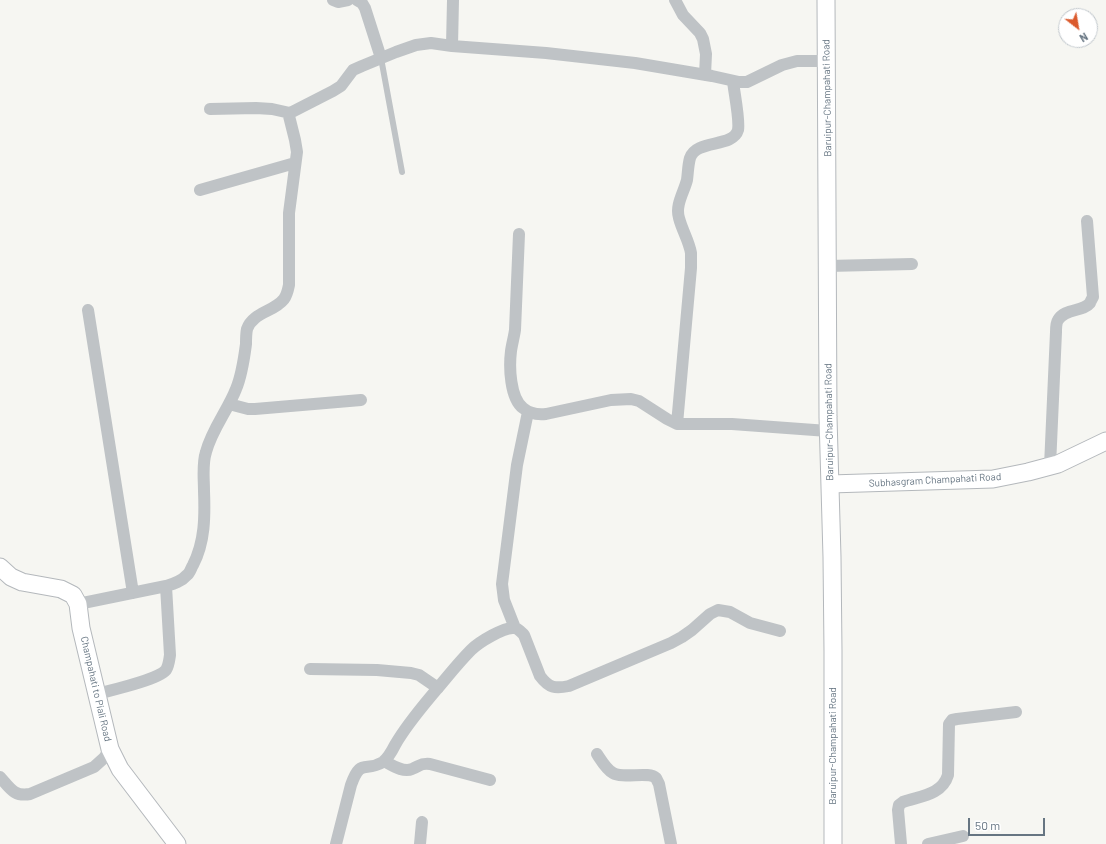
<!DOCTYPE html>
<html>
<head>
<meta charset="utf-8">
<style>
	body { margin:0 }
	#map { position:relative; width:1106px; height:844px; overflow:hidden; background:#f6f6f2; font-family:Barlow,sans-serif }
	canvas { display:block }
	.north { position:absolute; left:1058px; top:8px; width:40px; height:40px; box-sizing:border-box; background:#fff; border:1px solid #c2c8cd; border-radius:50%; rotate:149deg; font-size:11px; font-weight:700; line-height:16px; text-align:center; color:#667582 }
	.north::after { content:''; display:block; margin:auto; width:14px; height:18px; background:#db5a2d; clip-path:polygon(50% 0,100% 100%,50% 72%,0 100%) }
	.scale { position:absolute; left:968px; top:818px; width:77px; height:18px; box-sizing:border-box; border:2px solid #667582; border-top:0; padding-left:5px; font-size:12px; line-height:14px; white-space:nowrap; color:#667582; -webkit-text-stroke:3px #fff; paint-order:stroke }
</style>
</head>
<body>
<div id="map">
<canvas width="1106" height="844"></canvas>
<div class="north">N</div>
<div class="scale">50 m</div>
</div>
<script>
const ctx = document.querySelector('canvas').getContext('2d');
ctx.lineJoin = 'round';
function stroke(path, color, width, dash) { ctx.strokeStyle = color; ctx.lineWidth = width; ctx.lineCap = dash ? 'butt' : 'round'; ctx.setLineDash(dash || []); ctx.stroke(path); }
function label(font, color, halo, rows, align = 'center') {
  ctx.font = font + ' Barlow,sans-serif'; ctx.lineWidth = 4; ctx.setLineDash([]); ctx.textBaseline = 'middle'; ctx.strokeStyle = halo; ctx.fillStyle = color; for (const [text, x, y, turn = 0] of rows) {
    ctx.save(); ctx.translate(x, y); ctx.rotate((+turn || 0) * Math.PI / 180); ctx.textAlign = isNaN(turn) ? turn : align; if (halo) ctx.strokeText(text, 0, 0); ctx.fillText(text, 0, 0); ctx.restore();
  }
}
const lane = new Path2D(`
	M381 58 402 172`);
const street = new Path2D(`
	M333 0 338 2 348 0
	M357 0 362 3 365 8 381 58
	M675 0 683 15 700 33 703 39 706 54 705 75
	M452 46 453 0
	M210 109 256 108 272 109 290 113
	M200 190 295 163
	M519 234 515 330C514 337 512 344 511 351 509 367 510 398 523 408 530 414 537 415 546 414L611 400 631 399 639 401 667 419 677 424H732L828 431
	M828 266 912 264
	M88 310 133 593
	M229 404 248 409H255L361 400
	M677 424 691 268C691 263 691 258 691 253 689 241 682 230 679 218 675 205 684 192 687 180 688 173 688 165 690 158 696 139 733 148 738 130 740 120 734 92 733 81
	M1050 466 1056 332C1056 328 1056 323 1058 320 1065 308 1083 312 1090 303 1090 302 1093 297 1093 297L1087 221
	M78 604 166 586C173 584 181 582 187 575 190 573 191 568 193 565 205 542 205 516 204 491 204 478 202 464 206 452 212 429 228 410 236 389 242 375 244 359 246 344 246 340 246 334 247 329 253 312 274 312 284 299 287 295 288 290 289 285V213L297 152 295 140 289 116 290 113 333 91 341 86 353 70 362 66 396 52 416 45 431 43 452 46 546 53 635 63 712 76 739 82H747L782 65 797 61H826
	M515 628 504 600 502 584 517 465 528 412
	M310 669 377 670 411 673 419 675 438 688
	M97 694C112 690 157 680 166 670 169 665 169 661 170 655L166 586
	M597 754C601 760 606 769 613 773 623 779 649 771 656 778 657 780 658 782 659 784L671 844
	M384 761C392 765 403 773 412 769 420 766 420 763 430 764L490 780
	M0 777C10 788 14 797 30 794L94 767 104 758 110 749
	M336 844 351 785C361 757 365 773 383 762 388 758 392 751 395 745 407 724 422 707 437 689 448 676 459 662 471 650 479 642 504 627 514 628 518 628 521 632 524 635L540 676C549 688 555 689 569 686L671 643 682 637 692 630 710 614 718 610 730 612 750 623 780 631
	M420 844 422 822
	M901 844 898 810 899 805 903 802C920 796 942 795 948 775L949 724 952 720 957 719 1016 712
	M928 844 963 836`);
const secondary = new Path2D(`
	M826 0 828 417 832 557 833 651V844
	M830 484 993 479 1028 472 1058 464 1106 441
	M0 567 11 577 22 582 61 589 73 595 78 604 81 628 110 749 120 769 177 844`);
const streetNames = [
	["Baruipur-Champahati Road",827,98,-91],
	["Baruipur-Champahati Road",829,422,-91],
	["Subhasgram Champahati Road",935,480,-3],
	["Champahati to Piali Road",96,689,77],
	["Baruipur-Champahati Road",833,746,-90]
];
stroke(secondary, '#b4b8bc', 19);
stroke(lane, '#bfc3c6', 6);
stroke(street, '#bfc3c6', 12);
stroke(secondary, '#fff', 17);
label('10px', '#667582', '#fff', streetNames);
</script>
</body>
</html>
